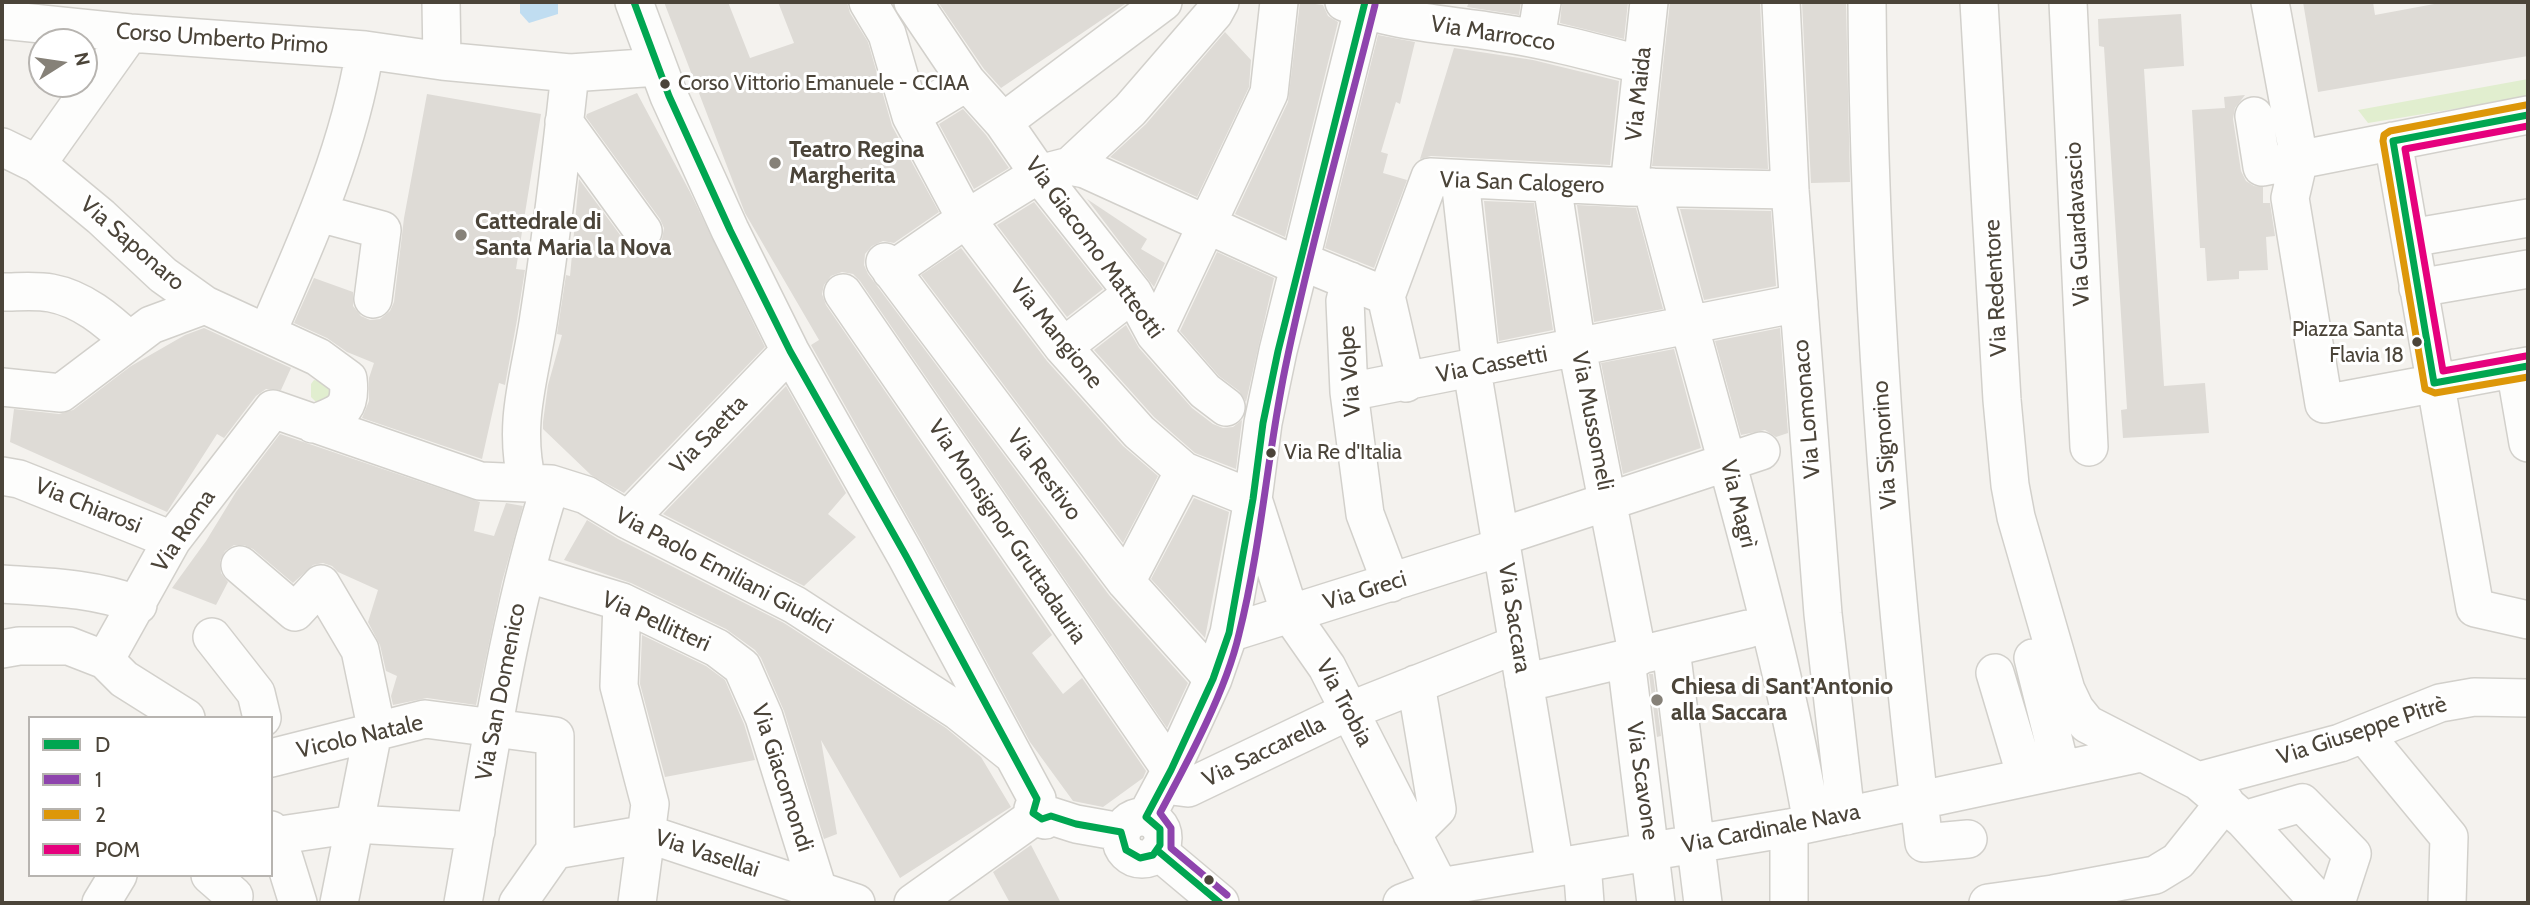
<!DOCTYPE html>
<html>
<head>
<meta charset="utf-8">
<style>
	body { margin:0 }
	#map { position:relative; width:2530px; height:905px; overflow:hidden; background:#f4f2ee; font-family:Cabin,sans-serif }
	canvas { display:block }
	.frame { position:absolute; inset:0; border:4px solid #4b4439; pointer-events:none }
	.legend { position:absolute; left:28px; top:716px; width:245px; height:161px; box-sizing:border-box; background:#fff; border:2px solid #b7b4b0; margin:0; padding:9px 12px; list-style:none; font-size:21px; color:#4b4439 }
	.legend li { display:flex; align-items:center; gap:14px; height:35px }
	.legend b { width:35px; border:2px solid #b7b4b0 }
	.north { position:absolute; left:28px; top:28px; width:70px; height:70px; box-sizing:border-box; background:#fff; border:2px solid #b7b4b0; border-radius:50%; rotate:78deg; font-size:19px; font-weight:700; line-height:28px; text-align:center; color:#4b4439 }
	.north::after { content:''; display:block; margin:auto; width:24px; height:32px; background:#868178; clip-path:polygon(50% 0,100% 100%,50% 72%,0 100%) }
</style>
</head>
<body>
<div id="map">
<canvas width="2530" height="905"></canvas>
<div class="frame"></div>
<ul class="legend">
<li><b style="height:9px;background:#00a651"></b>D</li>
<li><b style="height:9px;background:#8e44ad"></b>1</li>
<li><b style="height:9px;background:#dd9709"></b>2</li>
<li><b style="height:9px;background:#e5007d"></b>POM</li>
</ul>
<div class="north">N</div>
</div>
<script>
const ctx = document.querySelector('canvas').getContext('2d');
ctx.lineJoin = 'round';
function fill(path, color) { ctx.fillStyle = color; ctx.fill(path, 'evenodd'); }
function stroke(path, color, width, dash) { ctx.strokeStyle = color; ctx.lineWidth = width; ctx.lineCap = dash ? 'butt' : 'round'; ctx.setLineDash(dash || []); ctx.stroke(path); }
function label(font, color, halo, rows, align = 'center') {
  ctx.font = font + ' Cabin,sans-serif'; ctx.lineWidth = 6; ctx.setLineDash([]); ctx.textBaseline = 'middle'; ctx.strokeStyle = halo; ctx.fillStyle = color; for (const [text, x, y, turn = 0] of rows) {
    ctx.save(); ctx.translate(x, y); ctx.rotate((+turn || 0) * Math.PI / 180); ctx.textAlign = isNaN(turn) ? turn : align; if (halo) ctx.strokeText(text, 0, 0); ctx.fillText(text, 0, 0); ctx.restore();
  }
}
const green = new Path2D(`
	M2528 79V97L2368 123 2358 110Z
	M314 380 334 384 338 390 319 405 311 397V384Z`);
const water = new Path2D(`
	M520 2H558V14L529 23 520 13Z`);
const building = new Path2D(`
	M664 2H728L750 58 794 43 778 2H847L850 13 868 42 892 126 939 212 894 243 883 241 872 246 865 254 864 265 868 274 1109 595 1188 683 1167 728 860 281 853 274 842 272 831 276 824 285 822 294 826 305 1052 635 1032 653 1063 694 1082 678 1146 771 1143 778 1103 807 1073 801 1030 742 924 546 811 345 819 340 745 213Z
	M938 2H1128L1001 88 984 69Z
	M1300 2 1323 5 1328 16 1338 22 1285 237 1235 214 1288 102Z
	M1469 2H1521L1519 15 1467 7Z
	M1562 2H1628L1624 39 1560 23Z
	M1670 2H1760L1768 169 1652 166Z
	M1802 2H1846L1850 182 1811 183Z
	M2303 2H2373L2375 15 2445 2H2528V56L2318 92Z
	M2181 14 2184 66 2144 69 2164 386 2205 383 2209 433 2123 438 2121 410 2127 409 2104 47 2099 46 2098 19Z
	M1225 32 1251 60 1249 87 1197 197 1110 157 1146 124Z
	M1378 35 1415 42 1400 104 1396 102 1381 152 1388 154 1383 173 1407 180 1374 268 1325 248Z
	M1454 48 1533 60 1619 81 1610 165 1431 156 1420 159Z
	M637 93 690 192 765 347 624 493 591 475 543 429V422L548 385 562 335 557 334 566 275 570 276 579 179 626 243 634 250 644 252 655 248 662 239 664 228 660 219 586 117 587 114Z
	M427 94 541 114 516 269 525 270 517 320 505 385 499 383 482 459 362 418 369 401V378L374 363 347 352 327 338 294 323 314 278 353 292V306L361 316 370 320 380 319 390 311 394 302 404 218Z
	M2245 95 2235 108 2233 119 2241 171 2246 181 2254 186 2263 187V203H2270L2275 236 2266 237 2268 270 2239 271V279L2207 281 2205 248H2200L2192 110 2225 108 2224 97Z
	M963 109 986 135 1009 168 974 189 939 124Z
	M1087 199 1147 239 1141 249 1165 263 1154 287Z
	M1484 201 1534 203 1553 330 1499 341Z
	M1034 202 1103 289 1067 317 997 225Z
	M1577 205 1636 208 1663 309 1594 322Z
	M1680 209 1771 211 1776 286 1704 300Z
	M961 248 1047 361 1123 446 1158 476 1123 543 921 275Z
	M1217 252 1274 278 1246 402 1239 391 1219 376 1180 331Z
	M1126 325 1139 348 1192 408 1213 424 1223 428 1233 427 1242 420 1236 469 1195 453 1154 417 1094 350Z
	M204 328 291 368 281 390 266 389 256 396 224 438 217 434 167 512 10 442 14 409 59 414 73 410 131 366 185 335Z
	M1780 328 1788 433 1776 437 1765 430 1741 435 1715 341Z
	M1674 349 1701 448 1623 474 1601 363Z
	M786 386 846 493 828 514 856 537 804 586 663 514Z
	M280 434 480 502 474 531 494 536 506 503 523 506 502 582 476 705 427 698 393 705 391 696 397 676 386 671 380 645 368 622 378 590 338 572 332 566 323 563 313 565 293 583 253 549 244 545H234L225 551 220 561 221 573 228 582 216 605 172 588 206 541 236 492Z
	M1194 498 1229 512 1205 638 1151 579Z
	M587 520 618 539 784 623 946 728 981 757 1011 807 900 878 821 740 837 834 824 839 784 711 761 658 755 650 726 629 631 583 564 560Z
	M642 635 706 666 725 680 744 724 755 760 665 777 640 684Z
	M1649 674H1653L1661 736 1657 737Z
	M1031 845 1061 903H1010L993 872Z`);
const minor = new Path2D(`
	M441 2 442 61
	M634 2 669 96 730 230 790 351 906 556 1037 799
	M868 2 887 34 911 116 966 219 1063 347 1139 432 1184 471 1253 499 1290 614 1327 667 1440 888 1444 903
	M913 2 967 82
	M1344 2C1393 23 1449 24 1501 33 1549 40 1596 53 1642 65
	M1781 2 1790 190 1823 614 1846 816
	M1867 2C1869 283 1890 563 1924 843L1968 839
	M1979 2 2002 400 2010 485 2016 517 2066 690 2075 709 2087 724 2198 781 2244 820 2320 903
	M2068 2 2089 447
	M2270 2 2299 159 2290 198 2324 404 2528 366
	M2 20 130 33 365 50 442 61 570 73 658 67
	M1536 38 1542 2
	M911 116 967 82 1003 122 1039 174 1133 293 1155 334 1205 391 1226 407
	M2254 116 2262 167 2528 115
	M564 122 643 231
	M1003 122 1163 2
	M2393 141 2475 608 2528 620
	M2 147 37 164 101 217 163 275 205 305 318 357 348 379C352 412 339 413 313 424
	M37 164 130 33
	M1070 166 1085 169 1300 267
	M1460 179 1481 368
	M1552 184 1577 348 1638 657
	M1629 187 1649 2
	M1652 187C1707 399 1774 608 1812 823
	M319 213 382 230 373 299
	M2410 238 2528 218
	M1301 261 1386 296 1430 177 1629 187 1790 190
	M885 262 1126 582 1213 679
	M891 271 966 219 1039 174 1070 166 1130 110 1214 13 1220 2
	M1350 281 1345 301 1349 392 1365 514 1391 583
	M2418 288 2528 269
	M2 292C18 292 36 290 51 293 83 299 107 320 130 341
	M843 293 1171 770
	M1386 296 1406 383
	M267 333C308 239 348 152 365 50
	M1155 334 1269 93 1279 2
	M1063 347 1133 293
	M2515 368 2528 443
	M1472 370 1555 867
	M2 387 61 393 151 325 205 305
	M1349 392 1799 303
	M2 476 19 479 172 540
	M527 482C513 423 529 380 538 323 551 240 561 156 570 73
	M628 520 790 351
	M1500 537 1761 451
	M240 565 295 612 321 584 360 650 375 722 339 903
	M526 573 622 602 717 648 742 667 764 717 818 890
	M1126 582 1184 471
	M2 584C47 587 95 588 138 605
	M622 602 619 686 650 804 637 903
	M1229 633 1502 547
	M212 637 256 693 262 718
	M2 649 19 646H69L105 660 124 679 186 718
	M1671 649 1703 903
	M2033 658 2061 770
	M105 660 172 540 273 409 480 481 551 484 586 495 628 520 795 605 958 711 1013 755
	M1626 660 1656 903
	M1995 673 2026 777
	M1524 683 1748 629
	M2364 734 2449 837 2447 903
	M271 758 425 719 555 736V850L518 903
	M2198 781 2340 743 2440 703 2474 697 2528 698
	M1164 785 1188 788 1349 711 1518 644
	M1037 799 1033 809 1038 818 1045 820 1051 816 1076 824 1121 832
	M1146 817 1171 770 1213 679 1229 633 1253 499 1263 423 1278 351 1365 2
	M1121 838a21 21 0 1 1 42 0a21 21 0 1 1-42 0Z
	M2244 820 2302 803 2352 854 2336 903
	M271 830 284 858 298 903
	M1412 834 1437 809 1416 684
	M274 836 355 824 476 831
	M555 850 648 834 856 903
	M1158 851 1220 903
	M1582 863 1585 903
	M210 875 234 896 232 903
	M101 903 118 875
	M463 903C488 763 507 620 551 484
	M913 903 1035 816
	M1402 903 1446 886 1789 828 2141 753
	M1789 903V828
	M1988 903 2053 894 2155 875 2178 861 2225 802`);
const bus1 = new Path2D(`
	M634 2 669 96 730 230 790 351 906 556 1037 799 1033 813 1042 819 1051 816 1076 824 1121 832 1126 850 1140 858 1153 855 1160 845V829L1146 817 1171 770 1213 679 1229 633 1253 499 1263 423 1278 351 1365 2
	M2528 115 2393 141 2434 383 2528 366
	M1158 851 1220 903`);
const bus2 = new Path2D(`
	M1227 895 1171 848V828L1160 813C1188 761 1226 691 1239 634 1261 547 1267 457 1285 369 1310 247 1345 126 1375 5`);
const bus3 = new Path2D(`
	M2526 105 2390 131 2384 135 2383 141 2425 389 2435 393 2528 377`);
const bus4 = new Path2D(`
	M2526 356 2443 371 2405 149 2528 126`);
const markers = [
	[665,84,6,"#4b4439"],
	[775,163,7,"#868178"],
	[461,235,7,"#868178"],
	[2417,342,6,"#4b4439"],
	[1271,453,6,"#4b4439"],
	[1657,700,7,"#868178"],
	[1209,880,6,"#4b4439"]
];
const busNames = [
	["Corso Vittorio Emanuele - CCIAA",678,84],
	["Piazza Santa",2404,330,"right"],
	["Flavia 18",2404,356,"right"],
	["Via Re d'Italia",1284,453]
];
const streetNames = [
	["Via Marrocco",1493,34,9],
	["Corso Umberto Primo",222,39,4],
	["Via Maida",1639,94,-84],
	["Via San Calogero",1522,183,2],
	["Via Guardavascio",2078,224,-93],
	["Via Saponaro",132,244,41],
	["Via Giacomo Matteotti",1094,248,54],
	["Via Redentore",1996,288,-93],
	["Via Mangione",1056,334,51],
	["Via Cassetti",1492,365,-11],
	["Via Volpe",1350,371,-94],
	["Via Lomonaco",1807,409,-95],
	["Via Mussomeli",1592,421,79],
	["Via Saetta",709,435,-46],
	["Via Signorino",1885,445,-94],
	["Via Restivo",1044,475,53],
	["Via Magrì",1738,504,76],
	["Via Chiarosi",88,506,22],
	["Via Roma",184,531,-56],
	["Via Monsignor Gruttadauria",1007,532,56],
	["Via Paolo Emiliani Giudici",724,571,28],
	["Via Greci",1365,591,-17],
	["Via Saccara",1514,618,81],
	["Via Pellitteri",656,622,24],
	["Via San Domenico",501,692,-79],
	["Via Trobia",1344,703,62],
	["Via Giuseppe Pitrè",2362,731,-18],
	["Vicolo Natale",360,737,-13],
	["Via Saccarella",1264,752,-26],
	["Via Giacomondi",782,778,72],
	["Via Scavone",1642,781,82],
	["Via Cardinale Nava",1771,829,-11],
	["Via Vasellai",707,854,18]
];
const poiNames = [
	["Teatro Regina",789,150],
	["Margherita",789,176],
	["Cattedrale di",475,222],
	["Santa Maria la Nova",475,248],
	["Chiesa di Sant'Antonio",1671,687],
	["alla Saccara",1671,713]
];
fill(green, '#e1eecf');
fill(water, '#c0ddf1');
fill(building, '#dedbd6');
stroke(minor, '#d2d0cb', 40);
stroke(minor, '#fdfdfc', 37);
stroke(bus1, '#00a651', 7);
stroke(bus2, '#8e44ad', 7);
stroke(bus3, '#dd9709', 7);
stroke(bus4, '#e5007d', 7);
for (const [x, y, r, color] of markers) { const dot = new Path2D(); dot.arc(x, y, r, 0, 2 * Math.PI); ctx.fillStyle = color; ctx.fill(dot); stroke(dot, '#fff', 2.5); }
label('21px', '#4b4439', '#fff', busNames, 'left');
label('23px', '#4b4439', '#fff', streetNames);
label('bold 23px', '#4b4439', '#fff', poiNames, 'left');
</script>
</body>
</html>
